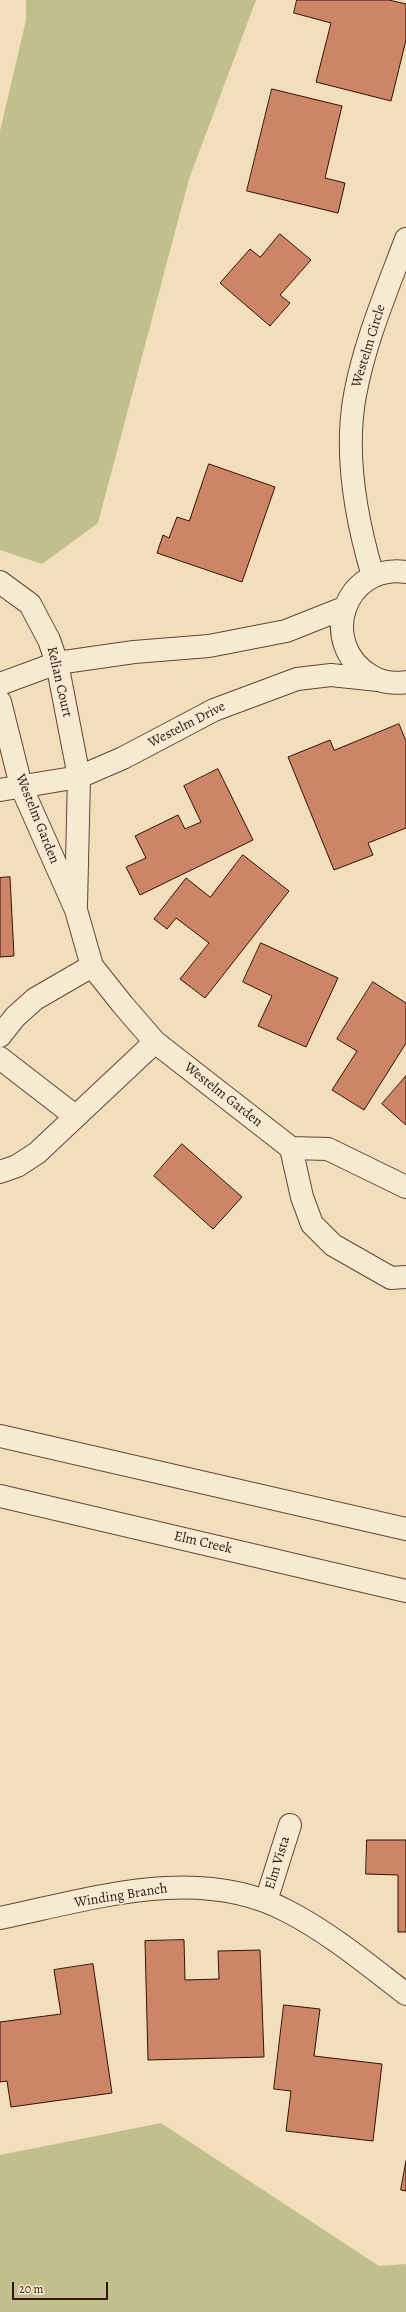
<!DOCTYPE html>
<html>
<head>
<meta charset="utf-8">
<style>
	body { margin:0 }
	#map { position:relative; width:406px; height:2312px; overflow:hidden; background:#f3debb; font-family:Alegreya,serif }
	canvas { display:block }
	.scale { position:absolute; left:12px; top:2282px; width:96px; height:18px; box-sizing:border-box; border:2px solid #311306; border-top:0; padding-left:5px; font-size:12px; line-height:14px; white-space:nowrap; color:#311306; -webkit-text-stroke:3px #f7ead3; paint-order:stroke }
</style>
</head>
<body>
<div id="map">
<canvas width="406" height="2312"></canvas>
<div class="scale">20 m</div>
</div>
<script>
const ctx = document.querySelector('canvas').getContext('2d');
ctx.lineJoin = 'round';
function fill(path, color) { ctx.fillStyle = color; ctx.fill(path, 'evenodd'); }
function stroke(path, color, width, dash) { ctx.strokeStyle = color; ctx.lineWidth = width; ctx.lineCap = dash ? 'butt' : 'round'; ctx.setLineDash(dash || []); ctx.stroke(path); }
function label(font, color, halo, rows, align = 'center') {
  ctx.font = font + ' Alegreya,serif'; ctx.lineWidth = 3.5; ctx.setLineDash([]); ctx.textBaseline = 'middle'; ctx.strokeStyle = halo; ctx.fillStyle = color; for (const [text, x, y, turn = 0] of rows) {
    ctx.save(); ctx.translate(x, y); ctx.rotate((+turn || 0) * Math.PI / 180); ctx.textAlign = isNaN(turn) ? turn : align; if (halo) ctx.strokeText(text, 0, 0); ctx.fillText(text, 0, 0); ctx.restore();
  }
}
const green = new Path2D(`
	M26 0H256L189 179 98 523 42 564 0 550V131L26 20Z
	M161 2123 379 2266 406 2264V2312H0V2155Z`);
const building = new Path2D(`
	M297 0H389L406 4V40L391 101 316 82 331 23 294 13Z
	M272 89 342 106 325 178 345 183 338 213 247 191Z
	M280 234 311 260 280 295 290 303 270 326 220 283 250 249 260 257Z
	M209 464 275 487 242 582 157 553 163 535 169 538 177 517 189 521Z
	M399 724 406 741V828L368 843 373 855 334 870 288 757 330 740 334 750Z
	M218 769 253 840 140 895 126 867 146 858 135 836 178 815 185 829 201 822 184 786Z
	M243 855 289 891 205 998 180 979 209 943 176 918 167 929 154 919 186 878 210 897Z
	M10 877 14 956 0 957V878Z
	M261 943 338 978 306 1047 258 1026 272 996 243 982Z
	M373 982 406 1003V1043L364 1110 332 1090 357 1051 337 1039Z
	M406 1076V1125L382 1104Z
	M182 1144 242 1197 213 1229 154 1176Z
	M367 1840H406V1932H398V1875L366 1874Z
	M184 1940 185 1980 219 1979 218 1951 260 1950 264 2057 148 2060 145 1941Z
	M93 1964 112 2093 11 2107 7 2081 0 2082V2022L61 2014 54 1970Z
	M284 2005 320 2009 314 2056 382 2064 373 2141 286 2131 291 2091 274 2089Z
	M406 2161V2191L401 2190Z`);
const minor = new Path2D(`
	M406 572C344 563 317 644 371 676 381 682 394 684 406 682
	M373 576C356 519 344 454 355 395 365 341 387 290 406 239
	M0 582 30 604 49 640 57 663 79 777 76 905
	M0 684 57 663 134 652 209 646 286 631 344 608
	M0 702 21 786 76 910 92 966 123 1005 155 1042 291 1148 328 1149 406 1187
	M0 790 79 777 123 758 214 710 297 679 331 675 378 680
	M0 1036 15 1017 35 999 92 966
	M0 1058 75 1116
	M291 1148 302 1197 312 1224 333 1245 391 1278 406 1277
	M0 1172 17 1166 37 1153 155 1042
	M0 1436 406 1529
	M0 1496 406 1591
	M266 1901 290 1825
	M0 1918C92 1899 198 1864 287 1911 330 1933 368 1965 406 1994`);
const streetNames = [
	["Westelm Circle",369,346,-73],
	["Kelian Court",59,682,77],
	["Westelm Drive",187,725,-27],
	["Westelm Garden",37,819,68],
	["Westelm Garden",223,1095,38],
	["Elm Creek",203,1543,13],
	["Elm Vista",278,1863,-73],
	["Winding Branch",121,1896,-9]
];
fill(green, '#c1c08c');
fill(building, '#cd8568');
stroke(building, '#311306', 1);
stroke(minor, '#624633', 24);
stroke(minor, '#f7ead3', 22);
label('14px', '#311306', '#f7ead3', streetNames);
</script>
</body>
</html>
